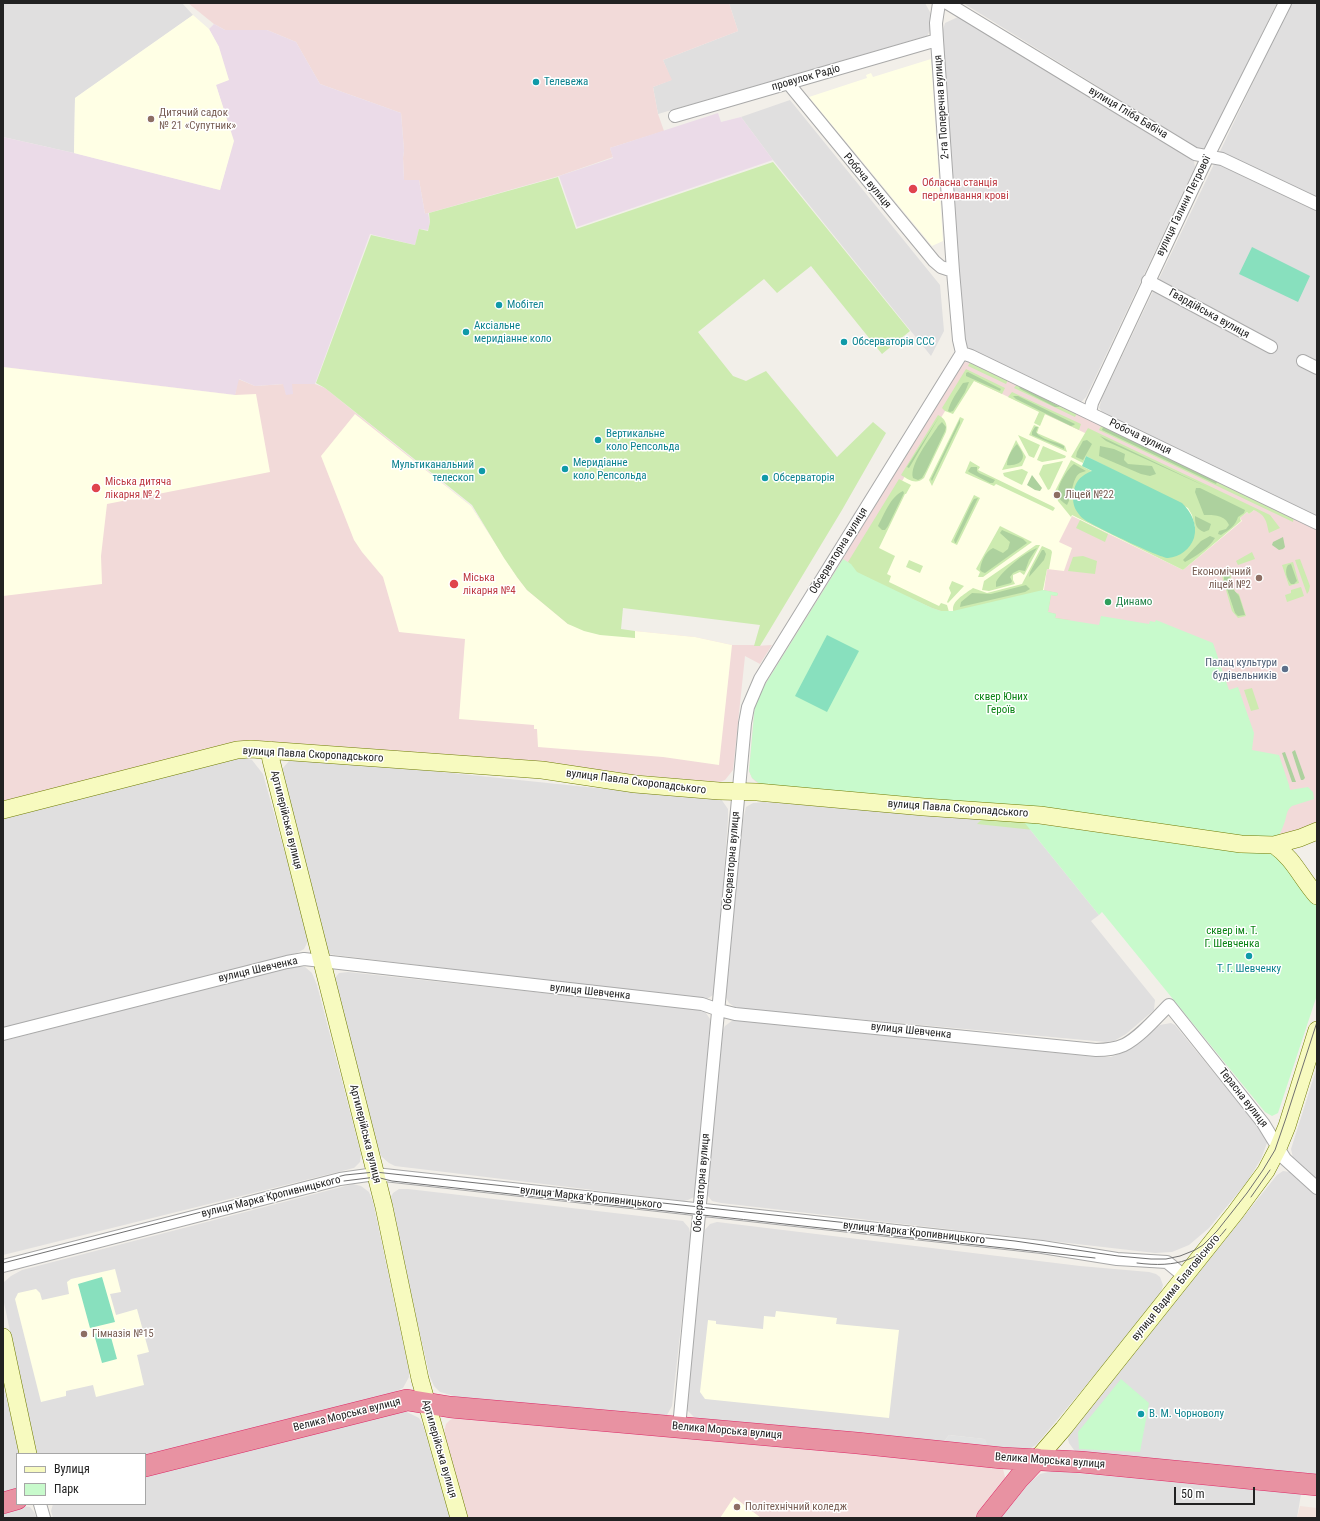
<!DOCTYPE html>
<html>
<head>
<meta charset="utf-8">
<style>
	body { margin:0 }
	#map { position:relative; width:1320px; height:1521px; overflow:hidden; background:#f2efe9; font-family:"Roboto Condensed",sans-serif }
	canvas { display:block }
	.frame { position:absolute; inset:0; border:4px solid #222; pointer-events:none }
	.legend { position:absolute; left:16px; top:1453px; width:130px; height:52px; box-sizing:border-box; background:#fff; border:1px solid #a7a7a7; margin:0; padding:5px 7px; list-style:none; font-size:12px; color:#222 }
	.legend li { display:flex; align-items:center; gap:8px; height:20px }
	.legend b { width:20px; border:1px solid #a7a7a7 }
	.scale { position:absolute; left:1174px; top:1487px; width:81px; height:18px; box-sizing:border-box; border:2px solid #222; border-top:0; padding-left:5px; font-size:12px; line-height:14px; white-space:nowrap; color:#222; -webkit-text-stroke:3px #fff; paint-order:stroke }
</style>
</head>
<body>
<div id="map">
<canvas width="1320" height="1521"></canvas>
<div class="frame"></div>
<ul class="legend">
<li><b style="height:5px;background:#f7fabf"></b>Вулиця</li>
<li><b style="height:11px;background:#c8facc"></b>Парк</li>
</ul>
<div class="scale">50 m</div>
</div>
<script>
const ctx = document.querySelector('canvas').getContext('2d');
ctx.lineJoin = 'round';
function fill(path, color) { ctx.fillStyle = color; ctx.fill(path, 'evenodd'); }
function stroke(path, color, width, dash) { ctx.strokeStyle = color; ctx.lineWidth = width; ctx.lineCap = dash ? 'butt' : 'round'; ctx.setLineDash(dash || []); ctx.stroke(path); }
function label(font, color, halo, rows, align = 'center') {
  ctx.font = font + ' "Roboto Condensed",sans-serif'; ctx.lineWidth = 3; ctx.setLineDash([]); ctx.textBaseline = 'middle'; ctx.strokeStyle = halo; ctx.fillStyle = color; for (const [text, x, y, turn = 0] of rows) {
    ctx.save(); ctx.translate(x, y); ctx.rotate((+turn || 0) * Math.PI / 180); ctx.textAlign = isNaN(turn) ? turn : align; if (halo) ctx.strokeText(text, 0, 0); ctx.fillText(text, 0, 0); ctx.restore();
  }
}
const residential = new Path2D(`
	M3 3H182L193 15 75 98 74 153 3 137Z
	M729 3H925L931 14V29L927 36 658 114 653 87 671 80 663 60 738 31Z
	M963 3H1277L1204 152Z
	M1291 3H1317V516L1103 413 1099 408 1102 398Z
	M958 17H963L1191 157 1194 161 1195 167 1086 397 1081 402 1077 401 974 351 965 345 964 338 942 33 945 23Z
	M790 100 940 285 944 331 931 356 773 160 741 117Z
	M296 757 635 792 721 799 728 809V820L715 991 713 995 707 999H702L335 955 329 954 326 950 283 780V768L289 761Z
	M244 758 252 760 263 774 309 939 304 949 297 953 3 1028V818L230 760Z
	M764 802 1024 822 1099 915 1091 921 1155 1000 1154 1010 1126 1034 1114 1041 1106 1042 736 1008 729 1003 725 996 743 820 746 807 753 803Z
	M298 967H305L312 973 317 985 361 1154 360 1162 354 1168 3 1255V1041L289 968Z
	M348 972 702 1010 706 1013 710 1019 712 1026 696 1190 694 1197 688 1200 684 1201 395 1166 389 1163 382 1157 378 1150 334 979 339 973Z
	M733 1020 1097 1057H1111L1127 1051 1160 1025 1171 1023 1175 1025 1264 1134 1267 1138V1143L1261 1159 1247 1182 1209 1228 1189 1245 1172 1252 1155 1253 721 1203 712 1201 708 1196 706 1190 721 1034 725 1026Z
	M1317 1067V1181L1293 1158 1291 1149Z
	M1283 1171 1290 1172 1317 1194V1475L1078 1453 1074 1450 1069 1443 1068 1439 1070 1434 1277 1175Z
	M353 1184 361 1186 369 1192 373 1202 409 1370V1377L403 1388 391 1394 145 1458V1454H36L3 1298 4 1282 11 1276 22 1270Z
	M399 1189H408L683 1221 689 1228 691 1237 672 1406 667 1415 663 1416 461 1398 440 1392 434 1386 430 1377 389 1201 393 1193Z
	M717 1222 1080 1266 1149 1272 1156 1274 1160 1277 1163 1285 1161 1292 1108 1359 1036 1445 1031 1448 1024 1449 988 1447 984 1439 949 1435 943 1443 702 1421 694 1417 687 1410 686 1403 704 1231 710 1224Z
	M3 1385 21 1454H17V1489L3 1494Z
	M397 1411 407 1412 419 1418 423 1425 450 1518H53L51 1511 53 1504H145V1475Z
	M1052 1471 1065 1472 1301 1494 1297 1518H1001L1030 1482 1040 1474Z
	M23 1506 30 1507 34 1512 37 1518H3V1512Z`);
const commercial = new Path2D(`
	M188 3H729L738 31 663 60 672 80 653 87 658 114 664 131 610 148 613 157 559 176 425 214 419 180H404L403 158 404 150 401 113 320 84 296 42 267 30H225L214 24Z
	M965 362 972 363 1317 528V828L1278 837 1046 808 757 783 752 778 749 771 754 713 766 683 963 363Z
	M3 367 235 395 238 379 255 386 284 384 286 394 292 384H315L325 388 471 506 517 577 634 638 635 631 695 637 732 645H755V646L772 645 760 664 745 656 733 770 725 780 720 782 249 743 3 801Z
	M459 1416 999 1467 1003 1469 1006 1481 979 1518H467L446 1442 444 1433 446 1424 450 1420Z`);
const industrial = new Path2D(`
	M214 24 225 30H267L296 42 320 84 401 113 404 150 403 158 404 180H419L425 214 428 213 430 222 428 230 419 229 415 245 370 234 315 384H292L293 394 286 395 283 384 255 386 239 379 235 395 3 367V137L74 153 220 190 233 141 216 85 219 47 209 29Z
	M718 113 721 122 741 117 773 160 577 227 559 176 613 158 610 148Z`);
const education = new Path2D(`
	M193 15 209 29 219 47 229 80 216 85 234 141 220 190 74 153 75 98Z
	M931 59 943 241 932 246 809 97 867 78 866 75 871 73 873 77Z
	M3 367 235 395 256 394 270 472 107 504 101 556 102 584 3 596Z
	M966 377 1085 433 1254 510 1249 514 1247 512 1240 518 1242 521 1183 570 1072 516 1059 542 1072 548 1064 571 1047 569 1044 590 949 612 851 564Z
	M355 414 471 506 517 577 527 590 568 624 635 638V631L695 637 732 645 719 765 663 757 538 747 537 729H534V725L459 719 465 639 399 632 383 577 362 552 354 540 321 456Z
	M115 1269 121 1292 110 1294 116 1315 137 1309 149 1352 137 1355 144 1385 96 1397 93 1385 66 1391V1396L41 1402 15 1299 18 1293 36 1289 40 1293 42 1300 69 1294 67 1282 71 1279Z
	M776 1311 837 1318 836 1324 899 1330 889 1418 705 1399 700 1392 708 1320 716 1321V1324L763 1329 764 1316 775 1317Z
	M734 1497 761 1518H720Z`);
const military = new Path2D(`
	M1300 1506 1317 1508V1518H1297Z`);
const grass = new Path2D(`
	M773 162 910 331 882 354 811 266 777 293 764 279 698 332 733 376 746 381 766 371 837 457 873 422 886 433 842 510 760 646H754L760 625 623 608 621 629 635 631V638L600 635 584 631 568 624 527 590 517 577 504 558 472 505 325 388 316 383 371 235 415 245 419 229 428 231 430 222 429 213 558 177 576 229Z
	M970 362 1008 380 1006 384 968 366Z
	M966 369 1005 388 1002 394 974 381 953 414 945 411 942 408Z
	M1017 384 1077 413 1075 417 1014 388Z
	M1012 392 1081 424 1079 430 1045 414 1040 426 1034 423 1039 412 1008 397Z
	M938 415C945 418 948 425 946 432L924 478C916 485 909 480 901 475Z
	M960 417 964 419 932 486 929 480Z
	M1034 425 1039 427 1037 433 1062 444 1065 446 1067 452 1029 435Z
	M1103 425 1294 517 1293 522 1099 430 1101 426Z
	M1088 428 1270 515 1280 528 1269 533C1266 520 1266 516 1254 510L1249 514 1247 512 1240 518 1241 521 1183 570 1072 515 1071 517 1058 501 1055 491 1071 460 1195 527 1192 515 1188 508 1086 456 1083 463 1071 457Z
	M1018 435 1040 445 1034 458 1029 456Z
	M1016 440 1026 457 1022 466 1002 470Z
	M1043 446 1066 456 1065 458 1042 462 1037 460Z
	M970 461 980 467 978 470 1052 506 1055 508 1053 511 996 484 994 486 965 473Z
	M1063 461 1050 489 1048 490 1039 474 1043 465Z
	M1022 469 1028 472 1022 485 1004 476 1003 473Z
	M899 479 911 485 906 494H905L879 548 895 556 887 574 891 576 889 582 939 606 941 603 947 605 949 612 941 611 932 608 888 588 856 572 848 562Z
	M974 495 980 498 957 545 951 542Z
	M1080 520 1108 534 1105 542 1076 528Z
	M1000 526 1032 542 983 577H978L980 572 976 569Z
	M1036 545H1040L1024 575 1020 572 1013 575V580L1015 584 989 591 982 590 984 581Z
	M1042 546 1051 550 1052 552 1049 569H1047L1043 590 1058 593 1057 596 1051 595 1048 612 1056 614 1055 618 1071 620 954 613C949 602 965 594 973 588L987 593 1022 584Z
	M1252 552 1255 559 1238 565 1236 561Z
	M1083 556 1097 561 1095 574 1068 571 1073 557Z
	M1300 559 1310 586 1309 591 1307 594 1295 560Z
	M909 560 923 566 920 573 906 567Z
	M1293 562 1299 583 1289 586 1282 565Z
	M1228 566 1235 592 1239 594 1246 616 1238 618 1232 611 1222 576Z
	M952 581 964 586 948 603 947 602 951 593 949 588Z
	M1301 587 1304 596 1287 602 1285 595 1291 593V590Z
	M1252 688 1259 709 1251 711 1244 690Z
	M982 819 1035 823 1043 831 977 824Z`);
const forest = new Path2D(`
	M968 372 1001 389 1000 391 966 376V373Z
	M969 382 965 392 953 411 950 412 948 411C951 400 957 392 963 383Z
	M1021 386 1060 407H1055L1022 390 1019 388Z
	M1013 396H1018L1075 424 1074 425 1071 426 1016 399Z
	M939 417 912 463 909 468 907 467Z
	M960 419V423L932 481 931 479Z
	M942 422 946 427 945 431 926 471 922 478 918 480 913 478C909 464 931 438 938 426Z
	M1035 427H1038L1036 432C1041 440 1055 441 1064 446V449L1032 435V432Z
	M1103 427 1111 430 1217 482 1216 484 1102 430Z
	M1100 436 1209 488 1106 441Z
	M1087 440 1092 444 1083 460 1076 457 1077 452 1083 441Z
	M1017 444C1019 447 1023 452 1023 456 1023 464 1012 466 1007 465 1007 457 1012 449 1017 444Z
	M1100 446 1114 449 1125 454 1124 460 1128 464 1152 466 1156 474 1150 476 1141 474 1099 456Z
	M1074 464 1086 471C1084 472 1082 472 1080 473 1072 477 1072 498 1067 505 1063 502 1059 500 1058 495 1056 487 1068 468 1074 464Z
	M971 467H977V471L979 473 995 480 993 483H990L969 472 968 471Z
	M1032 475 1042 488 1040 491 1035 490 1027 485Z
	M1196 488H1200L1245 510 1244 513 1238 517C1236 525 1229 530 1221 535L1218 534 1219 531 1226 529 1229 525C1225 515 1214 515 1204 515L1195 492Z
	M903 491 904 493 888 526 885 530H882L878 526C884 515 890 497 903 491Z
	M978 498 956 543H955L954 540 971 504 974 499Z
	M1195 516 1211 524 1209 530 1204 532C1196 529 1195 524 1195 516Z
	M1002 530 1023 539 1027 543 985 573 982 572 980 570C981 562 985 552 993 548L1003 553 1008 549 1010 542 1000 533Z
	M1210 536 1215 538C1209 548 1196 556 1185 562L1183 560 1201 541Z
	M1283 537 1285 547 1283 549 1279 550 1272 545 1273 542Z
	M1037 548 1029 560 1025 571 1019 570 1013 573 1010 577 1012 581 1011 583 996 587V582C1002 571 1025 552 1037 548Z
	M1042 550H1044L1046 554 1044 560 1029 577 1030 572Z
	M1291 564 1297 581 1294 584H1291C1287 579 1284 571 1288 565Z
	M1227 568 1233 589 1239 596 1245 615 1238 616 1235 613 1224 580V574Z
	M1026 585 1030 589 1025 592 960 607 961 602 972 593 991 594Z
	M1295 750 1305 778 1303 780H1301L1292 752Z
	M1285 752 1296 782H1292L1282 753Z`);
const park = new Path2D(`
	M843 559 851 564 857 572 932 608 941 611H953L1043 590 1058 593 1057 596 1051 595 1048 612 1056 614 1055 618 1099 625 1101 616 1149 624 1150 621 1155 622 1156 620 1213 643 1229 690 1238 687 1254 733 1252 750 1279 755 1289 785 1290 790 1308 787 1313 792 1314 799 1292 806C1286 811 1287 815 1285 821 1283 827 1281 832 1278 837L1242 836 1046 808 761 785 752 778 749 771 755 704 766 683Z
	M1024 822 1236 852 1247 853 1276 852 1277 853 1317 905V995L1278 1113 1272 1116 1265 1112 1102 912 1099 915Z
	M1121 1379 1149 1403 1140 1452 1079 1449 1078 1432Z`);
const pitch = new Path2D(`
	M1252 247 1310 276 1298 302 1239 274Z
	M1086 456 1182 503C1191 512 1198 524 1194 538 1190 549 1180 557 1168 558 1160 558 1094 526 1085 520 1082 518 1080 516 1078 513 1073 507 1072 498 1074 490 1076 480 1082 475 1092 471L1082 466Z
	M827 635 859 651 827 712 795 696Z
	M102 1277 115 1322 90 1328 78 1284Z
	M109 1330 117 1359 102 1363 94 1334Z`);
const parking = new Path2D(`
	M949 1435 985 1439 988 1447 943 1443Z`);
const street = new Path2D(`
	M939 3 936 23 937 40 953 271 959 340 962 353
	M947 3 1195 154 1222 159 1317 204
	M788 83 934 261 941 267 953 271
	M675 116 937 40
	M1148 281 1271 347
	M962 353 971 356 1317 523
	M1303 361 1317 368
	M1090 413 1092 403 1208 156 1285 3
	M3 1034 287 962 304 959 702 1004 719 1010 735 1014 1096 1050C1105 1050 1115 1049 1124 1045 1140 1037 1156 1018 1169 1005L1263 1123 1285 1159 1317 1188
	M3 1266 340 1179 375 1174 1042 1247 1117 1259 1167 1262 1184 1276
	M679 1427 737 810 745 723 748 707 760 679 962 353
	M40 1504 44 1518`);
const secondary = new Path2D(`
	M269 750 271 760 384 1207 420 1379 459 1518
	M3 810 237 750 251 749 542 770 635 784 719 791 757 792 924 807 1040 815 1241 844 1274 845 1300 838 1317 831
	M1274 845C1294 859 1301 878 1317 896
	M3 1337 28 1454
	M1037 1459 1063 1429 1235 1213 1266 1171 1278 1148 1287 1126 1317 1030`);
const highway = new Path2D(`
	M145 1466 407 1400 450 1407 857 1443 1002 1458 1081 1462 1317 1485
	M3 1503 17 1499
	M987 1518 1019 1478 1037 1459`);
const tram = new Path2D(`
	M344 1181 376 1177 392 1181 1095 1258
	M1251 1197 1270 1170
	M3 1263 345 1175 375 1172 1015 1241 1118 1256 1151 1259H1166L1180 1256 1195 1250 1203 1245 1217 1231 1247 1193 1263 1170 1275 1150 1286 1118 1317 1022
	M1137 1263C1177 1268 1201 1261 1226 1229`);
const markers = [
	[536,82,4,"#0f9aa8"],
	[151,119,4,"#8d6e63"],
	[913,189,5,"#e0444e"],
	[499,305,4,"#0f9aa8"],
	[466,332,4,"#0f9aa8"],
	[844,342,4,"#0f9aa8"],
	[598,440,4,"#0f9aa8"],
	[565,469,4,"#0f9aa8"],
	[482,471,4,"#0f9aa8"],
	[765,478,4,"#0f9aa8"],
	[96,488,5,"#e0444e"],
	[1057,495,4,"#8d6e63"],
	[1259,578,4,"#8d6e63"],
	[454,584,5,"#e0444e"],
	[1108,602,4,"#2e9e5b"],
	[1285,669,4,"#5c6f8a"],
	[1249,956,4,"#0f9aa8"],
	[84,1334,4,"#8d6e63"],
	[1141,1414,4,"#0f9aa8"],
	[737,1507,4,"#8d6e63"]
];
const streetNames = [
	["провулок Радіо",806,78,-16],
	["2-га Поперечна вулиця",942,107,-94],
	["вулиця Гліба Бабіча",1128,113,31],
	["Робоча вулиця",867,181,50],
	["вулиця Галини Петрової",1184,206,-64],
	["Гвардійська вулиця",1209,314,29],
	["Робоча вулиця",1140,437,26],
	["Обсерваторна вулиця",839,551,-58],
	["вулиця Павла Скоропадського",313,755,3],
	["вулиця Павла Скоропадського",636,782,7],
	["вулиця Павла Скоропадського",958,809,4],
	["Артилерійська вулиця",286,820,76],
	["Обсерваторна вулиця",732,861,-85],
	["вулиця Шевченка",258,970,-13],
	["вулиця Шевченка",590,992,6],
	["вулиця Шевченка",911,1031,6],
	["Терасна вулиця",1243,1098,52],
	["Артилерійська вулиця",365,1134,76],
	["Обсерваторна вулиця",702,1183,-85],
	["вулиця Марка Кропивницького",271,1197,-14],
	["вулиця Марка Кропивницького",591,1198,6],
	["вулиця Марка Кропивницького",914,1233,6],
	["вулиця Вадима Благовісного",1176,1288,-51],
	["Велика Морська вулиця",347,1415,-14],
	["Велика Морська вулиця",727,1431,5],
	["Артилерійська вулиця",439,1449,74],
	["Велика Морська вулиця",1050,1461,4]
];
const cultureNames = [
	["Телевежа",544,82],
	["Мобітел",507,305],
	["Аксіальне",474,326],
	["меридіанне коло",474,339],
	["Обсерваторія ССС",852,342],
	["Вертикальне",606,434],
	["коло Репсольда",606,447],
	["Меридіанне",573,463],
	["коло Репсольда",573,476],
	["Мультиканальний",474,465,"right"],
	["телескоп",474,478,"right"],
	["Обсерваторія",773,478],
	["Т. Г. Шевченку",1249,969,"center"],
	["В. М. Чорноволу",1149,1414]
];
const educationNames = [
	["Дитячий садок",159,113],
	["№ 21 «Супутник»",159,126],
	["Ліцей №22",1065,495],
	["Економічний",1251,572,"right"],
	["ліцей №2",1251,585,"right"],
	["Гімназія №15",92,1334],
	["Політехнічний коледж",745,1507]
];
const healthNames = [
	["Обласна станція",922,183],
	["переливання крові",922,196],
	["Міська дитяча",105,482],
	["лікарня № 2",105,495],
	["Міська",463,578],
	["лікарня №4",463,591]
];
const leisureNames = [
	["Динамо",1116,602]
];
const serviceNames = [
	["Палац культури",1277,663],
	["будівельників",1277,676]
];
const parkNames = [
	["сквер Юних",1001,697],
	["Героїв",1001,710],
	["сквер ім. Т.",1232,931],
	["Г. Шевченка",1232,944]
];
fill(residential, '#e0dfdf');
fill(commercial, '#f2dad9');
fill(industrial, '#ebdbe8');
fill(education, '#ffffe5');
fill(military, '#f3e3dd');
fill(grass, '#cdebb0');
fill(forest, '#add19e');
fill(park, '#c8facc');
fill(pitch, '#88e0be');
fill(parking, '#e2e2e2');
stroke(street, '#a9a9a9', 14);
stroke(secondary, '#707d05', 18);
stroke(highway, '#dc2a67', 22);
stroke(street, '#fff', 12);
stroke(secondary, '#f7fabf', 17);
stroke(highway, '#e892a2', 21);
stroke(tram, '#707070', 1);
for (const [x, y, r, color] of markers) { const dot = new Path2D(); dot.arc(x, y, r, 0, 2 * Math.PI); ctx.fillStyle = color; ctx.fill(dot); stroke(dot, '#fff', 1.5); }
label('11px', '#222', '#fff', streetNames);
label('11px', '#0d838f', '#fff', cultureNames, 'left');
label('11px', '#785e54', '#fff', educationNames, 'left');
label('11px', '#be3a42', '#fff', healthNames, 'left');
label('11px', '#27864d', '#fff', leisureNames, 'left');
label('11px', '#4e5e75', '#fff', serviceNames, 'right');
label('11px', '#0c8416', '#fff', parkNames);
</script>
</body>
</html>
